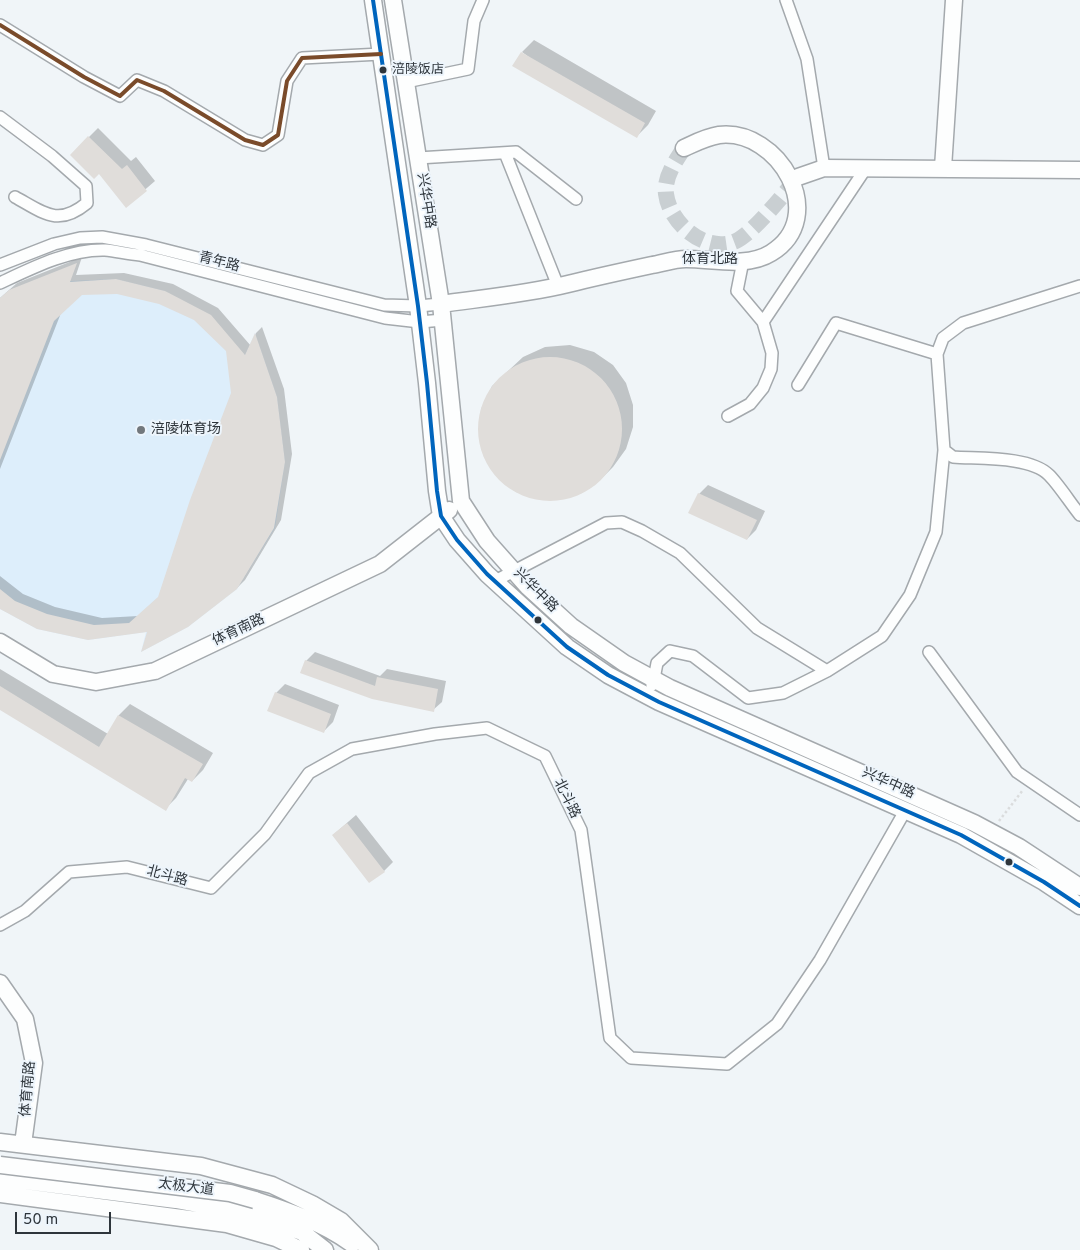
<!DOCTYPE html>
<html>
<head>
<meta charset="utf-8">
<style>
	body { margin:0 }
	#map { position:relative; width:1080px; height:1250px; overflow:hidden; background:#f0f5f8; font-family:Overpass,sans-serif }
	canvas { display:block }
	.scale { position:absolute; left:15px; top:1212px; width:96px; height:22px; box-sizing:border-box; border:2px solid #2e353b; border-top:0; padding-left:6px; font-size:15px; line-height:18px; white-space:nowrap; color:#2e353b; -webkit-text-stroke:4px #edf5fc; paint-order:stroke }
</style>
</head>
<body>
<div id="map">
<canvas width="1080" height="1250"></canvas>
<div class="scale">50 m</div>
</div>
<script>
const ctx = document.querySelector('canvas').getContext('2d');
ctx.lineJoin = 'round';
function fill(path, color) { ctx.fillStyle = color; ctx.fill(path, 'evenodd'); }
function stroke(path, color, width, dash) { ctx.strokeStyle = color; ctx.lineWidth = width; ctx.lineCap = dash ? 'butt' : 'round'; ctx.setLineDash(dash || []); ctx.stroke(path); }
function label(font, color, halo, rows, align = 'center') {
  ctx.font = font + ' Overpass,"Noto Sans SC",sans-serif'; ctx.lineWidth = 4; ctx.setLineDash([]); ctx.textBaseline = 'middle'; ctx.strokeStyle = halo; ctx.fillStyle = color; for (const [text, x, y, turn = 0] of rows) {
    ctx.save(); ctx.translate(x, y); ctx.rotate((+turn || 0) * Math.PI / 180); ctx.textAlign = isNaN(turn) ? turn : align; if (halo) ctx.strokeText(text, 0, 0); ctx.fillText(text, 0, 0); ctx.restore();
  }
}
const green = new Path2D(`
	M116 279 165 291 245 355 255 333 277 397 285 462 275 528 237 589 188 627 141 652 146 632 88 640 37 629 0 609V298L9 290 70 281Z`);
const shadow = new Path2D(`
	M534 40 656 111 648 125 636 137 522 52Z
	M98 128 131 161 136 157 155 181 126 206 99 172 71 155Z
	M82 257 76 275 124 273 173 284 218 308 251 346 256 333 262 327 284 389 292 454 281 520 245 580 237 588 148 630 88 638 0 608V576L23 594 55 607 102 618 138 616 160 596 232 393 228 350 195 319 159 302 117 292 81 293 61 313 0 469V298L17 283Z
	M570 345 594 352 613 365 626 383 633 405V427L626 449 613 467 600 480 582 493 560 499H538L516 492 498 478 484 457 479 433 481 409 492 386 523 357 545 347Z
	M708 485 765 511 756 530 747 539 699 494Z
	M315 652 380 676 387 669 446 681 442 702 433 710 306 661Z
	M0 669 108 734 119 715 130 704 213 753 203 770 192 781 188 779 176 798 165 809 0 709Z
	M285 684 339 705 333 722 324 731 276 693Z
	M356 815 393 862 384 871 333 835Z`);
const building = new Path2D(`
	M521 52 645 123 637 138 512 66Z
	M88 136 122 169 127 165 147 191 126 208 99 174 94 179 70 155Z
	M77 263 70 282 116 279 165 291 211 315 245 355 255 333 277 397 285 462 274 528 237 589 188 627 141 652 147 632 88 640 37 629 0 609V589L15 601 47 614 94 625 129 623 158 597 190 500 231 393 226 351 194 320 159 304 117 294 82 295 54 321 0 460V298L9 290Z
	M478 429a72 72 0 1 1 144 0a72 72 0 1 1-144 0Z
	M698 493 757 520 747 540 688 513Z
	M305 660 375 686 377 677 438 689 434 712 372 699 300 673Z
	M0 686 99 747 118 715 203 764 192 782 185 778 166 811 0 710Z
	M275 692 331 714 324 733 267 711Z
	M347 823 385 872 369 883 332 835Z`);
const secondaryTunnel = new Path2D(`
	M684 148C675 162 664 177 666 194 670 225 707 254 736 241 753 233 785 193 798 177`);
const path = new Path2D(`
	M999 821 1023 790`);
const street = new Path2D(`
	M786 0 807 59 824 168
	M0 25 84 77 120 96 137 80 164 91 245 140 263 145 278 135 287 81 302 58 381 54
	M406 82 468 69 474 21 483 0
	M0 117 52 156 86 186 87 203C58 227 44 213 15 197
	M505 153 558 286
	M418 158 516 152 576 199
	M0 265 54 244 80 238 102 237 146 245 384 305 418 306 441 304
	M0 283C32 268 69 249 105 250 116 251 128 254 140 255L385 318 420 322 443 320
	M1080 286 963 323 943 338 937 354 944 450 953 457C979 459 1030 456 1049 475 1059 485 1071 504 1080 515
	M763 322 866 168
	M798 385 836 323 937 354
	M728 416 750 404 763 388 771 369 772 353 763 322 737 291 743 261
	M495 581 606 523 622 522 642 531 680 553 757 628 827 671
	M929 652 1017 772 1080 815
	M652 685 654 679 657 663 670 651 693 656 748 698 783 693 827 671 882 636 910 595 936 532 944 450
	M0 925 25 911 69 872 127 867 211 888 265 834 309 773 352 749 435 734 487 728 545 756 581 830 610 1038 631 1058 727 1064 777 1024 820 960 905 811`);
const secondary = new Path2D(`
	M373 0 418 306 427 383 437 491 441 516 457 540 487 574 567 647 608 675 659 702 961 835 1044 882 1080 906
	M393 0 441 304 461 501 487 541 527 586 571 626 624 663 670 688 974 823 1019 847 1080 887
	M943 168 954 0
	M798 177 824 168 1080 170
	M441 304C484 298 526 294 568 284 596 277 624 271 652 265 663 263 675 259 686 259 713 259 747 268 771 253 830 217 779 128 719 135 706 137 695 143 684 148
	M0 642 53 674 96 682 155 671 380 564 449 510
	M0 983 25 1019 34 1063 23 1144
	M0 1142 201 1166 272 1185 312 1204 341 1221 370 1250
	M0 1178 176 1200 246 1213 302 1232 325 1250
	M0 1194 227 1224 276 1238 301 1250
	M255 1200C289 1211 323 1223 352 1244`);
const secondaryBridge = new Path2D(`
	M0 1165 230 1193 255 1200`);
const bus1 = new Path2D(`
	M373 0 418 306 427 383 437 491 441 516 457 540 487 574 567 647 608 675 659 702 961 835 1044 882 1080 906`);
const bus2 = new Path2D(`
	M0 25 84 77 120 96 137 80 164 91 245 140 263 145 278 135 287 81 302 58 381 54`);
const markers = [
	[383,70,4.5,"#2e353b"],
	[141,430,5,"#72787d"],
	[538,620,4.5,"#2e353b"],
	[1009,862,4.5,"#2e353b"]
];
const busNames = [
	["涪陵饭店",392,70]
];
const streetNames = [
	["兴华中路",425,201,81],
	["体育北路",710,260],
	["青年路",219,263,14],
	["兴华中路",535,591,45],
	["体育南路",239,631,-25],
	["兴华中路",888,784,24],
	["北斗路",566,799,64],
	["北斗路",167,877,15],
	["体育南路",29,1089,-85],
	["太极大道",186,1188,7]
];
const poiNames = [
	["涪陵体育场",151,430]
];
fill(green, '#ddeefb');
fill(shadow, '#0003');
fill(building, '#e0ddda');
stroke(secondaryTunnel, '#c9cfd2', 16, [16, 8]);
stroke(street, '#a4a9ad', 14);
stroke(secondary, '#a4a9ad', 19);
stroke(path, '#dadcdd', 2.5, [2.5, 2.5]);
stroke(street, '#fdfefe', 11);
stroke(secondary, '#fdfefe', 16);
stroke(secondaryBridge, '#a4a9ad', 19, []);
stroke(secondaryBridge, '#fdfefe', 16);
stroke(bus1, '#0065bd', 4);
stroke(bus2, '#7a4b2a', 4);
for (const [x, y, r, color] of markers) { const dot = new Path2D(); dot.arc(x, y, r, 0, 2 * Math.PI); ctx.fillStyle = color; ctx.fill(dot); stroke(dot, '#edf5fc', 2); }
label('13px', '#2e353b', '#edf5fc', busNames, 'left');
label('14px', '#2e353b', '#edf5fc', streetNames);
label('14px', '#2e353b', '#edf5fc', poiNames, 'left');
</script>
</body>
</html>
